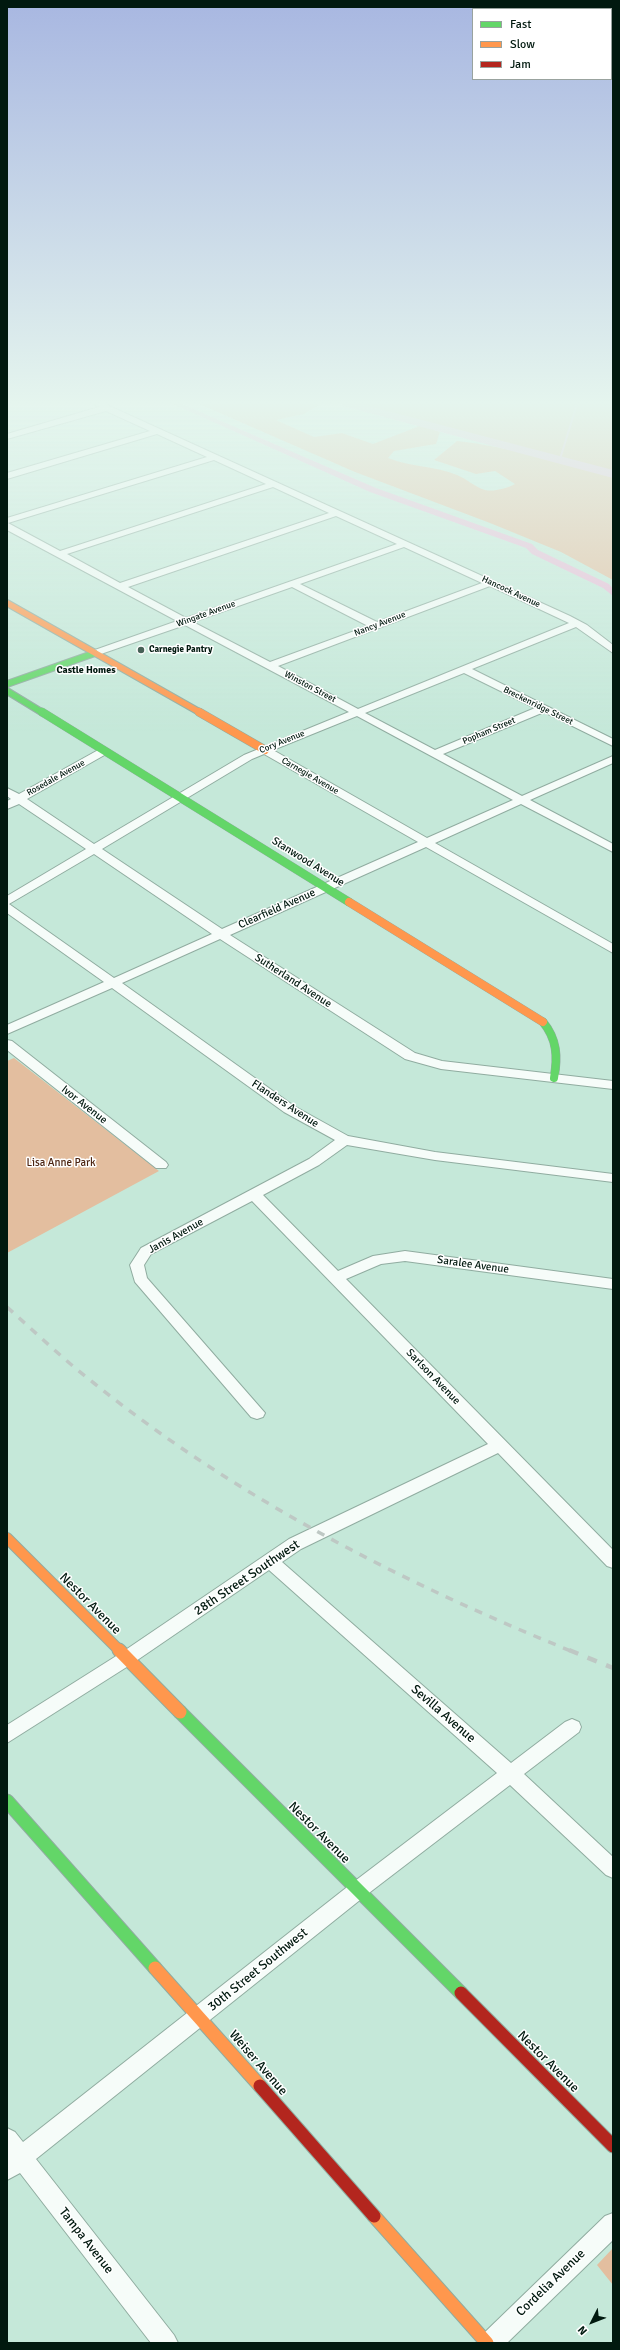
<!DOCTYPE html>
<html>
<head>
<meta charset="utf-8">
<style>
	body { margin:0 }
	#map { position:relative; width:620px; height:2350px; overflow:hidden; background:#c5e8d9; font-family:Signika,sans-serif }
	canvas { display:block }
	.frame { position:absolute; inset:0; border:8px solid #01190f; pointer-events:none }
	.legend { position:absolute; left:472px; top:8px; width:140px; height:72px; box-sizing:border-box; background:#fff; border:1px solid #99a39f; margin:0; padding:5px 7px; list-style:none; font-size:12px; color:#01190f }
	.legend li { display:flex; align-items:center; gap:8px; height:20px }
	.legend b { width:20px; border:1px solid #99a39f }
	.north { position:absolute; left:572px; top:2302px; width:40px; height:40px; -webkit-text-stroke:3px #fff; paint-order:stroke; rotate:228deg; font-size:11px; font-weight:700; line-height:16px; text-align:center; color:#01190f }
	.north::after { content:''; display:block; margin:auto; width:14px; height:18px; background:#01190f; clip-path:polygon(50% 0,100% 100%,50% 72%,0 100%) }
</style>
</head>
<body>
<div id="map">
<canvas width="620" height="2350"></canvas>
<div class="frame"></div>
<ul class="legend">
<li><b style="height:5px;background:#63d668"></b>Fast</li>
<li><b style="height:5px;background:#ff974d"></b>Slow</li>
<li><b style="height:5px;background:#b3261e"></b>Jam</li>
</ul>
<div class="north">N</div>
</div>
<script>
const ctx = document.querySelector('canvas').getContext('2d');
ctx.lineJoin = 'round';
function fill(path, color) { ctx.fillStyle = color; ctx.fill(path, 'evenodd'); }
function stroke(path, color, width, dash) { ctx.strokeStyle = color; ctx.lineWidth = width; ctx.lineCap = dash ? 'butt' : 'round'; ctx.setLineDash(dash || []); ctx.stroke(path); }
function label(font, color, halo, rows, align = 'center') {
  ctx.font = font + ' Signika,sans-serif'; ctx.lineWidth = 3; ctx.setLineDash([]); ctx.textBaseline = 'middle'; ctx.strokeStyle = halo; ctx.fillStyle = color; for (const [text, x, y, turn = 0] of rows) {
    ctx.save(); ctx.translate(x, y); ctx.rotate((+turn || 0) * Math.PI / 180); ctx.textAlign = isNaN(turn) ? turn : align; if (halo) ctx.strokeText(text, 0, 0); ctx.fillText(text, 0, 0); ctx.restore();
  }
}
const green = new Path2D(`
	M199 404H317L319 405 304 414 276 420 314 437 342 433 373 444 422 425 440 432 436 444 394 451 388 458C411 467 435 466 457 475 467 479 475 487 485 490 493 492 508 488 515 484L495 471 476 474 434 460 457 441C509 447 563 461 613 477V580L561 552 490 523 355 472Z
	M344 404H613V474Z
	M14 1058 159 1171 7 1253V1061Z
	M613 2248V2285L597 2265Z`);
const stream = new Path2D(`
	M560 459 577 404`);
const canal = new Path2D(`
	M173 404H182L376 488 532 544 538 550 609 584 613 589V596L603 588 532 554 526 548 370 492Z`);
const river = new Path2D(`
	M341 404H361L613 470V478L343 406Z`);
const street = new Path2D(`
	M94 404H105L570 616 587 625 613 645V653L576 627 472 669 613 739V746L544 712 443 754 522 796 613 756V763L530 800 613 844V852L521 804 435 843 613 944V953L426 847 230 935 415 1053 442 1061 613 1081V1089L441 1069 405 1059 220 939 122 983 294 1106 348 1136 435 1152 613 1174V1182L435 1160 347 1145 319 1165 263 1195 338 1271 373 1256 405 1251 613 1279V1289L405 1261 381 1264 346 1279 613 1550V1568L607 1566 498 1453 301 1549 282 1562 511 1763 565 1722 572 1719 579 1722 581 1727 579 1732 524 1774 613 1857V1878L606 1875 510 1785 365 1896 36 2159 174 2335 178 2343H151L20 2173 7 2180V2128L15 2132 23 2142 351 1884 497 1773 269 1570 133 1663 7 1743V1725L121 1653 289 1539 488 1444 252 1201 151 1254 144 1265 147 1278 265 1413 263 1417 257 1419 251 1417 135 1282 130 1265 141 1248 309 1159 335 1140 284 1112 112 988 7 1034V1025L104 982 7 913V896L86 849 19 804 7 809V801L11 799 7 796V788L19 794 100 749H108V753L27 799 94 844 244 755 349 712 185 625 98 655H92V651L177 621 7 530V518L207 457 157 434 7 479V473L150 431 106 411 7 439V434L99 407ZM214 460 266 484 60 551 8 523ZM273 487 329 513 120 583 67 554ZM336 516 397 544 186 618 128 587ZM404 547 482 583 377 622 300 584ZM490 586 569 623 358 709 278 666ZM292 587 368 626 270 662 193 622ZM464 673 535 708 435 750 365 713ZM357 716 513 800 427 838 273 750ZM264 754 418 842 222 929 102 849 252 759ZM94 854 212 934 114 978 9 904Z
	M7 1040 12 1041 166 1162 168 1165 166 1168H156L7 1050Z
	M613 2213V2240L507 2343H478L482 2335 605 2216Z`);
const fastFar2 = new Path2D(`
	M7 684 95 653
	M7 691 43 713`);
const fastFar1 = new Path2D(`
	M42 712 349 902
	M543 1022C557 1039 558 1057 554 1078`);
const fast = new Path2D(`
	M180 1712 461 1993
	M7 1801 155 1968`);
const slowFar3 = new Path2D(`
	M7 603 201 713`);
const slowFar2 = new Path2D(`
	M199 712 265 750
	M349 902 543 1022`);
const slowFar1 = new Path2D(`
	M7 1538 120 1651`);
const slow = new Path2D(`
	M119 1650 180 1712
	M155 1968 260 2086
	M374 2216 487 2343`);
const jam = new Path2D(`
	M461 1993 613 2146
	M260 2086 374 2216`);
const railFar1 = new Path2D(`
	M7 1307C36 1333 64 1360 95 1384 237 1498 403 1583 571 1651`);
const rail = new Path2D(`
	M569 1650 613 1668`);
const markers = [
	[141,650,4,"#466156"]
];
const farStreetnames = [
	["Hancock Avenue",511,592,25],
	["Wingate Avenue",206,614,-20],
	["Nancy Avenue",380,624,-21],
	["Winston Street",310,687,28],
	["Breckenridge Street",538,706,26],
	["Popham Street",489,731,-23],
	["Cory Avenue",282,742,-22],
	["Carnegie Avenue",310,776,30],
	["Rosedale Avenue",56,778,-29]
];
const farPoinames = [
	["Carnegie Pantry",149,650]
];
const farNeighbourhoodnames = [
	["Castle Homes",86,670]
];
const streetNames = [
	["Stanwood Avenue",308,862,32],
	["Clearfield Avenue",277,909,-24],
	["Sutherland Avenue",293,981,33],
	["Flanders Avenue",285,1104,33],
	["Ivor Avenue",84,1105,38],
	["Janis Avenue",176,1236,-29],
	["Saralee Avenue",473,1265,8],
	["Sarlson Avenue",433,1377,46]
];
const parkNames = [
	["Lisa Anne Park",61,1163]
];
const nearStreetnames = [
	["28th Street Southwest",247,1578,-34],
	["Nestor Avenue",90,1604,45],
	["Sevilla Avenue",443,1714,41],
	["Nestor Avenue",319,1833,45],
	["30th Street Southwest",258,1970,-39],
	["Nestor Avenue",548,2062,45],
	["Weiser Avenue",258,2063,49],
	["Tampa Avenue",86,2241,52],
	["Cordelia Avenue",551,2283,-44]
];
fill(green, '#e3be9f');
stroke(stream, '#e9bcd7', 2);
fill(canal, '#e9bcd7');
fill(river, '#e9bcd7');
stroke(street, '#90aca0', 2);
stroke(fastFar2, '#90aca0', 8);
stroke(fastFar1, '#90aca0', 9);
stroke(fast, '#90aca0', 15);
stroke(slowFar3, '#90aca0', 8);
stroke(slowFar2, '#90aca0', 9);
stroke(slowFar1, '#90aca0', 12);
stroke(slow, '#90aca0', 15);
stroke(jam, '#90aca0', 15);
fill(street, '#f6fcf9');
stroke(fastFar2, '#63d668', 6);
stroke(fastFar1, '#63d668', 8);
stroke(fast, '#63d668', 13);
stroke(slowFar3, '#ff974d', 6);
stroke(slowFar2, '#ff974d', 8);
stroke(slowFar1, '#ff974d', 10);
stroke(slow, '#ff974d', 13);
stroke(jam, '#b3261e', 13);
stroke(railFar1, '#bec8c4', 3.5, [8, 8]);
stroke(rail, '#bec8c4', 4.5, [10, 10]);
const sky = ctx.createLinearGradient(0, 0, 0, 733);
sky.addColorStop(0, '#a8b7e1');
sky.addColorStop(0.55, '#e5f5ee');
sky.addColorStop(1, '#e5f5ee00');
ctx.fillStyle = sky;
ctx.fillRect(0, 0, 620, 733);
for (const [x, y, r, color] of markers) { const dot = new Path2D(); dot.arc(x, y, r, 0, 2 * Math.PI); ctx.fillStyle = color; ctx.fill(dot); stroke(dot, '#fff', 1.5); }
label('9px', '#01190f', '#fff', farStreetnames);
label('bold 9px', '#01190f', '#fff', farPoinames, 'left');
label('bold 10px', '#01190f', '#fff', farNeighbourhoodnames);
label('11px', '#01190f', '#fff', streetNames);
label('11px', '#4c2411', '#fff', parkNames);
label('13px', '#01190f', '#fff', nearStreetnames);
</script>
</body>
</html>
